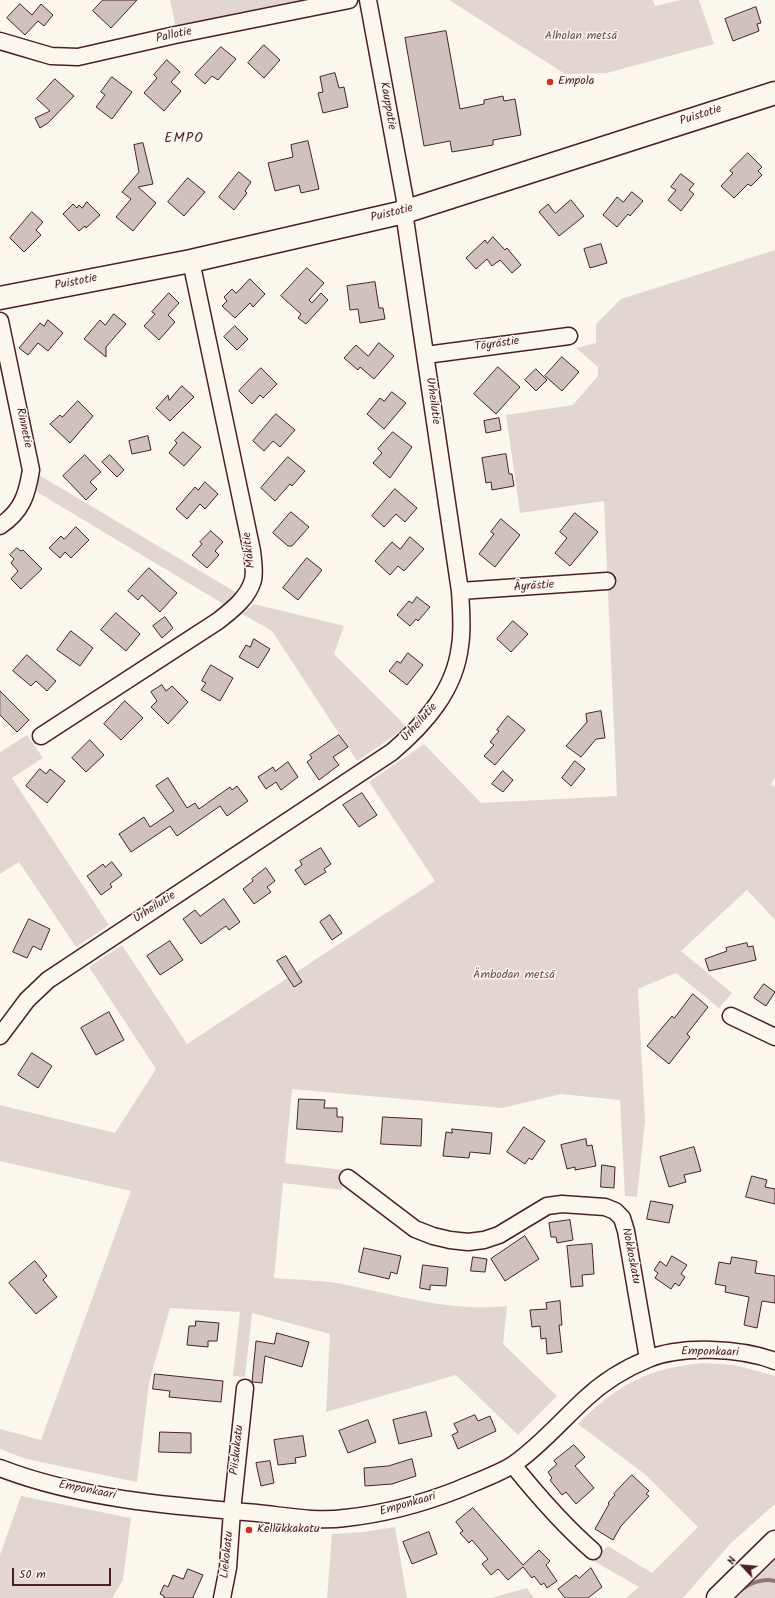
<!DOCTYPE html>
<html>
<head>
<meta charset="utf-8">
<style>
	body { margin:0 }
	#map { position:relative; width:775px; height:1598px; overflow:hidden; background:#fbf7ec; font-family:Kalam,sans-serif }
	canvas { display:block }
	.north { position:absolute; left:723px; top:1546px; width:40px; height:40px; -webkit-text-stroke:3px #fbf7ec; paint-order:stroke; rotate:296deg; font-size:11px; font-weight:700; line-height:16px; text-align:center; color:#4a1f2b }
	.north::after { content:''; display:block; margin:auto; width:14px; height:18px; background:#4a1f2b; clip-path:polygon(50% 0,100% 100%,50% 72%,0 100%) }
	.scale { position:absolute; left:12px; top:1568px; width:99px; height:18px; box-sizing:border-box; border:2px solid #4a1f2b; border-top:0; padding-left:5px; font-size:12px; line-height:14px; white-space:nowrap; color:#4a1f2b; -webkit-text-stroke:3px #fbf7ec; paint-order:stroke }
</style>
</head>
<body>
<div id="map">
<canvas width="775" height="1598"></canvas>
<div class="north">N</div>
<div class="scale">50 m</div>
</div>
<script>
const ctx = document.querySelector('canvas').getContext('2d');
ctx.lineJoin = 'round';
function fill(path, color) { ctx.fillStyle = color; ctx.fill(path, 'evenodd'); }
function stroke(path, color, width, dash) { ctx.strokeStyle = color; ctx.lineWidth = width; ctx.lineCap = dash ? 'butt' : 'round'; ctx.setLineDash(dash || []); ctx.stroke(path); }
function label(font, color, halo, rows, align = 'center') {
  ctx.font = font + ' Kalam,sans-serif'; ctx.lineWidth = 3; ctx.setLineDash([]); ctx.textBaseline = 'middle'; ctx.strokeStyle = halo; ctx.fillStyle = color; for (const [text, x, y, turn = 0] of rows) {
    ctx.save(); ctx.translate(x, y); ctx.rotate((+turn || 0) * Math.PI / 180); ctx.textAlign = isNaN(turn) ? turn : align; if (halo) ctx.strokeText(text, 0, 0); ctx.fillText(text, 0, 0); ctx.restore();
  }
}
const green = new Path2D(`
	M170 0H310L176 28Z
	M449 0H653L655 6 680 0H699L714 44 607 73 565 74Z
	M775 250V777L771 785 775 787V920L747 890 681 951 732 993 719 1008 676 973 638 989 645 1121 637 1197 625 1196 620 1100 561 1094 502 1108 292 1089 285 1163 344 1170 342 1190 283 1183 274 1278C298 1280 324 1280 347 1285 400 1296 452 1312 507 1306L503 1344 557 1396 518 1435 456 1375 326 1412 330 1334 252 1313 245 1377 233 1376 240 1312 170 1308 149 1383 137 1482 26 1459 0 1449V1429L41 1440 131 1191 0 1161V1105L115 1133 156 1069 89 967 122 945 187 1044 435 881 369 782 424 744 481 803 617 796 604 501 520 513 506 415 573 405 598 376V367L576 348 596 343V324L621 299Z
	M39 475 237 593 225 605 37 492Z
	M254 604 344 626 334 654 407 727 357 761 272 631 242 614Z
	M27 735 43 758 12 778 109 925 76 947 19 862 0 874V752Z
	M704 1363 735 1365 775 1376V1504L731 1543 683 1598H626L639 1587 592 1560 608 1546 652 1573 698 1527 646 1475 578 1424C618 1384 648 1368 704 1363Z
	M21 1496 131 1518 123 1580 112 1598H0V1555Z
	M395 1527 407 1598H327L332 1534 363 1532Z
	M775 1558V1598H737Z
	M527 1588 534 1598H491Z`);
const stream = new Path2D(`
	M740 1591C749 1583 763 1578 775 1581`);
const building = new Path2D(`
	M103 0H137L111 28 93 11Z
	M20 4 32 15 41 4 53 15 44 26 38 21 25 35 7 18Z
	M756 7 761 23 757 24 759 31 733 41 725 19Z
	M446 31 460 109 484 104V100L503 96 504 101 515 99 521 135 493 140V145L452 152 450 141 424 146 405 38Z
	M264 45 280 60 264 78 248 63Z
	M221 47 236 59 218 80 212 76 205 84 195 75Z
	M167 60 180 72 171 82 181 91 164 111 144 93 157 78 154 75Z
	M335 73 339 88 344 87 348 107 323 113 318 93 323 92 320 77Z
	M112 77 132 92 112 119 96 107 105 95 101 92Z
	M55 79 74 96 48 123 40 128 35 118 50 111 37 99Z
	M308 141 319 189 301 193 299 185 275 191 268 163 293 157 291 145Z
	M143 143 153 184 138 187 156 203 133 231 116 217 131 199 122 192 139 172 134 145Z
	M748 153 762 167 758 171 762 175 751 186 748 184 734 198 721 186 733 173 730 171Z
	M239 172 251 182 245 191 247 193 234 210 219 197Z
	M681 174 694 184 689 190 694 194 681 211 668 200 676 190 671 187Z
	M188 178 205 192 184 216 168 202Z
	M632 192 643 201 630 216 628 214 617 227 603 215 617 197 623 202Z
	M571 200 584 216 559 236 539 212 548 204 555 213Z
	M87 202 100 215 86 228 85 226 79 231 63 214 73 204 77 208 79 205 82 208Z
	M32 212 43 222 36 230 41 235 24 252 10 238Z
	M493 237 505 250 507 248 521 265 512 273 500 260 492 266 487 259 476 269 466 258 485 240 487 243Z
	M601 244 607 263 590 268 584 249Z
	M307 268 324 283 309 300 312 303 321 293 328 300 306 324 298 318 301 314 281 296Z
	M250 279 265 294 253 307 250 303 235 318 222 306 227 301 224 297 232 289 236 293Z
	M375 282 379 308H383L385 319 360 323 358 309 350 310 347 286Z
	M169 293 179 303 168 315 175 322 159 340 144 326 155 314 152 312Z
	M114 314 126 324 106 347V357L84 339 100 320 105 325Z
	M48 320 63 333 48 351 38 343 28 355 19 348 40 323 44 326Z
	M235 326 248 339 237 350 224 337Z
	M379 343 394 356 374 379 360 367 358 370 344 358 356 345 368 356Z
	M562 357 579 372 562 391 545 376Z
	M498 367 520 387 496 414 474 394Z
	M261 368 277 384 263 398 260 395 252 404 239 391Z
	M536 369 547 380 536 391 525 380Z
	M182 386 194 397 170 421 156 408 168 395 169 400Z
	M392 392 406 403 384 429 367 414 380 398 384 401Z
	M78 401 93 416 70 443 50 424 60 415 62 417Z
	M276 414 295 430 280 447 273 441 264 451 253 441Z
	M499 418 501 430 486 433 484 421Z
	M183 432 201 447 184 466 169 453 177 443 175 441Z
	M393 432 412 447 390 478 373 463 382 453 378 449Z
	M148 436 151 450 132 454 129 441Z
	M506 454 509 474H512L514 486 492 490 491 482 486 483 482 458Z
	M85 455 101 472 90 482 97 489 86 500 63 476Z
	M110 455 124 470 117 477 102 462Z
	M288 457 305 471 292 486 290 484 275 501 261 488Z
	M205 482 218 494 205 509 200 504 187 519 176 509 195 487 198 490Z
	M395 489 417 508 405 522 396 514 384 527 372 516Z
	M291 512 309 527 292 546H288L273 533Z
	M575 513 598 532 570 566 555 553 567 538 560 532Z
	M501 519 520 535 495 567 479 554 494 534 491 532Z
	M76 527 89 540 71 558 65 552 60 558 49 548 61 536 64 539Z
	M211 531 223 542 215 551 219 555 207 568 192 555 202 544 200 542Z
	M410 537 424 549 404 571 398 566 390 575 375 561 392 542 400 549Z
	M17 548 21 551 23 550 42 569 21 589 11 579 18 571 11 563 14 559 10 555Z
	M307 558 322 570 298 600 283 588Z
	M149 568 177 593 160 612 142 595 138 600 128 591Z
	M417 597 430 607 418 621 416 619 410 626 397 615 409 601 412 603Z
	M116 613 140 634 126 651 101 630Z
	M165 617 173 628 162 638 153 626Z
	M513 621 528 634 511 652 497 639Z
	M71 631 93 648 80 666 57 650Z
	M254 639 270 649 258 668 239 657 246 645 250 647Z
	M408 653 423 665 407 685 389 671 397 661 400 663Z
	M27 655 56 681 47 691 36 681 31 686 13 671Z
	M211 665 233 678 220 701 201 690 206 683 202 681Z
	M162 685 166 691 172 686 188 702 168 724 151 707 157 701 151 692Z
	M0 691 29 720 17 732 0 715Z
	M125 701 143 718 121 740 104 724Z
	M601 711 605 738 596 739 581 757 566 746 587 722 586 714Z
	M508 716 525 730 495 765 484 756 494 745 490 742 499 731 497 730Z
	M339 735 348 747 333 757 339 765 319 780 307 762 312 758 310 755Z
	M90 740 104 755 86 772 72 758Z
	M575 761 585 769 571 786 562 778Z
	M288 762 298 777 281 790 276 782 266 789 258 777 273 767 275 771Z
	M40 769 46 774 50 769 65 781 47 803 26 786Z
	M503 771 513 780 503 792 492 784Z
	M168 778 187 808 195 803 199 809 230 787 232 790 237 786 248 801 227 816 220 806 177 836 170 826 131 852 119 834 144 817 150 827 174 811 156 786Z
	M362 793 377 815 359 827 343 805Z
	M321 848 331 864 324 869 326 872 305 885 295 870 302 865 300 861Z
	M112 862 122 875 110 884 112 887 101 895 87 876 103 864 105 867Z
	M266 868 275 881 267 887 271 892 254 904 243 889 253 881 252 879Z
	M224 899 240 922 229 930 226 926 201 944 183 919 195 910 200 916Z
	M330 915 342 933 332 940 320 922Z
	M29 919 50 929 41 950 33 946 27 958 13 952Z
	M170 941 183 960 160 975 147 956Z
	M747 943 748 947 753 946 756 960 709 971 705 959 727 951 726 948Z
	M286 956 302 982 294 987 277 961Z
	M764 984 775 992 766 1006 754 998Z
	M693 994 708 1007 687 1034 690 1037 669 1064 647 1046 672 1016 674 1018Z
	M109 1012 124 1040 96 1055 81 1028Z
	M32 1053 52 1066 38 1088 18 1075Z
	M299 1099 325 1100 324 1108H337V1117H343L342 1132 297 1129Z
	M383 1117 422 1119 421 1146 381 1144Z
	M524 1127 545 1141 532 1160 529 1158 525 1164 507 1152Z
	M452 1129 492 1133 490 1154 470 1152 469 1158 443 1156 446 1132 452 1133Z
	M586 1139 587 1146 592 1145 596 1166 575 1170V1167L567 1169 561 1145Z
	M694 1147 701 1171 684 1175 686 1182 669 1187 660 1157Z
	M602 1165 615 1167 614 1188 601 1187Z
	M752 1176 767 1180 765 1187 775 1189V1204L746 1197Z
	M651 1201 673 1205 669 1223 647 1219Z
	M570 1220 573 1240 557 1243 556 1237H551L549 1223Z
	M525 1236 539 1259 505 1281 491 1259Z
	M592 1244 594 1274 582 1275 583 1286 571 1287 567 1246Z
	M364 1248 401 1256 397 1274 391 1272 389 1279 359 1272Z
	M672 1256 687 1265 681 1274 685 1277 679 1286 675 1283 671 1289 655 1278 658 1273 654 1270 660 1261 666 1266Z
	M473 1257 487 1259 485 1272 471 1271Z
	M732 1257 757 1261 755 1273 775 1276V1303L762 1301 757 1328 744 1325 749 1297 725 1292 726 1286 715 1284 719 1262 730 1264Z
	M35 1261 47 1276 43 1280 57 1297 36 1314 9 1283Z
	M423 1265 448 1268 446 1286 430 1285V1290L420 1288Z
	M560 1301 562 1325H559L562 1352 547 1354 546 1338 541 1339 540 1326 532 1327 530 1310 547 1309 546 1303Z
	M196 1321 219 1323 217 1341H208V1347L187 1345 189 1326H195Z
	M277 1333 309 1342 302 1367 265 1356 262 1383 252 1382 256 1341 274 1344Z
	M155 1374 223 1381 221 1402 169 1397 170 1391 153 1389Z
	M426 1412 432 1436 399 1444 393 1420Z
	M475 1415 478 1421 490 1416 496 1431 458 1449 452 1435 458 1432 454 1424Z
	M368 1420 376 1442 348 1453 339 1431Z
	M160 1432 191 1433V1453L159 1452Z
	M303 1436 306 1456 295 1458 296 1463 278 1465 274 1440Z
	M574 1445 585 1457 575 1466 594 1488 576 1504 566 1492 562 1495 550 1480 552 1478 548 1472 557 1464 554 1461Z
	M412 1459 416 1476 392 1484 365 1486 364 1468 388 1466Z
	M270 1461 274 1483 261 1486 256 1463Z
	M632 1475 649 1491 646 1494 649 1496 621 1526 613 1540 595 1529 609 1504 608 1503 615 1495 614 1494Z
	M473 1508 523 1565 539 1550 550 1561 546 1565 557 1581 547 1588 544 1583 541 1585 534 1576 532 1578 523 1567 508 1580 498 1569 491 1575 482 1564 488 1559 472 1540 469 1543 460 1533 463 1531 456 1522Z
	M429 1532 437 1554 412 1564 403 1542Z
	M591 1568 602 1587 588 1598H565L558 1589 576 1575 579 1578Z
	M188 1569 203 1575 193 1597 194 1598H164V1596L160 1594 164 1585 168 1587 173 1575 183 1579Z`);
const street = new Path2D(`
	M0 41 51 56 78 57 175 35 349 0
	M0 321 31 470C27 495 22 511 0 526
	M426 355 569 336
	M460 591 607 581
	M41 736 218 621C232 610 248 598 253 580 255 572 253 560 252 551L191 261
	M731 1016 775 1037
	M0 1036 27 1000 48 980 392 752C425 724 455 690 460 646 463 628 461 609 460 591L404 212 405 200 368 0
	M348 1178 415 1229 433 1236 450 1240 468 1242 484 1240 499 1235 547 1206 562 1204 605 1207 615 1211 622 1218 626 1231 648 1359
	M513 1465C538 1496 563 1525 593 1551
	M0 1468C80 1499 172 1506 257 1513 286 1516 317 1522 345 1518 383 1514 421 1504 457 1490 473 1483 501 1473 514 1464 540 1446 562 1420 585 1399 602 1383 626 1368 648 1359 682 1345 741 1348 775 1361
	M222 1598 228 1568 232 1511 245 1388`);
const secondary = new Path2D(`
	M0 298 191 261 404 212 775 93
	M718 1598 775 1542`);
const markers = [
	[550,82,4,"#c8321e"],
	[249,1530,4,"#c8321e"]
];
const streetNames = [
	["Pallotie",174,36,-12],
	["Kauppatie",387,106,80],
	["Puistotie",701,116,-18],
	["Puistotie",392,214,-14],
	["Puistotie",76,283,-11],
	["Töyrästie",497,345,-8],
	["Urheilutie",432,401,82],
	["Rinnetie",23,428,78],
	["Mäkitie",250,550,-97],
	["Äyrästie",534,587,-4],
	["Urheilutie",420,723,-48],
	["Urheilutie",155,908,-33],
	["Nokkoskatu",630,1256,79],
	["Emponkaari",710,1353,1],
	["Piiskukatu",238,1450,-84],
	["Emponkaari",87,1491,11],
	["Emponkaari",408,1505,-16],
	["Liekokatu",228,1555,-84]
];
const parkNames = [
	["Alholan metsä",581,37],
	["Ämbodan metsä",514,976]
];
const poiNames = [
	["Empola",558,82],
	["Kellukkakatu",257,1530]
];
const quarterNames = [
	["EMPO",184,140]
];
fill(green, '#e2d7d0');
stroke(stream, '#907477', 4);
fill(building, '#cfc2bc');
stroke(building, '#4a1f2b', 1);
stroke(street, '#4a1f2b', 19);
stroke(secondary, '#4a1f2b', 25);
stroke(street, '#fbf7ec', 16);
stroke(secondary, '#fbf7ec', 22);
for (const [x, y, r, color] of markers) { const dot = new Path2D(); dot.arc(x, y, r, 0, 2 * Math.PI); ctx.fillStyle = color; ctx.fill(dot); stroke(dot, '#fbf7ec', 1.5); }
label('12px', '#4a1f2b', '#fbf7ec', streetNames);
label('12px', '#704d54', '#fbf7ec', parkNames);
label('12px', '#4a1f2b', '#fbf7ec', poiNames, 'left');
ctx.letterSpacing = '1px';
label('14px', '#4a1f2b', '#fbf7ec', quarterNames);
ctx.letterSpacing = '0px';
</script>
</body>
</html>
